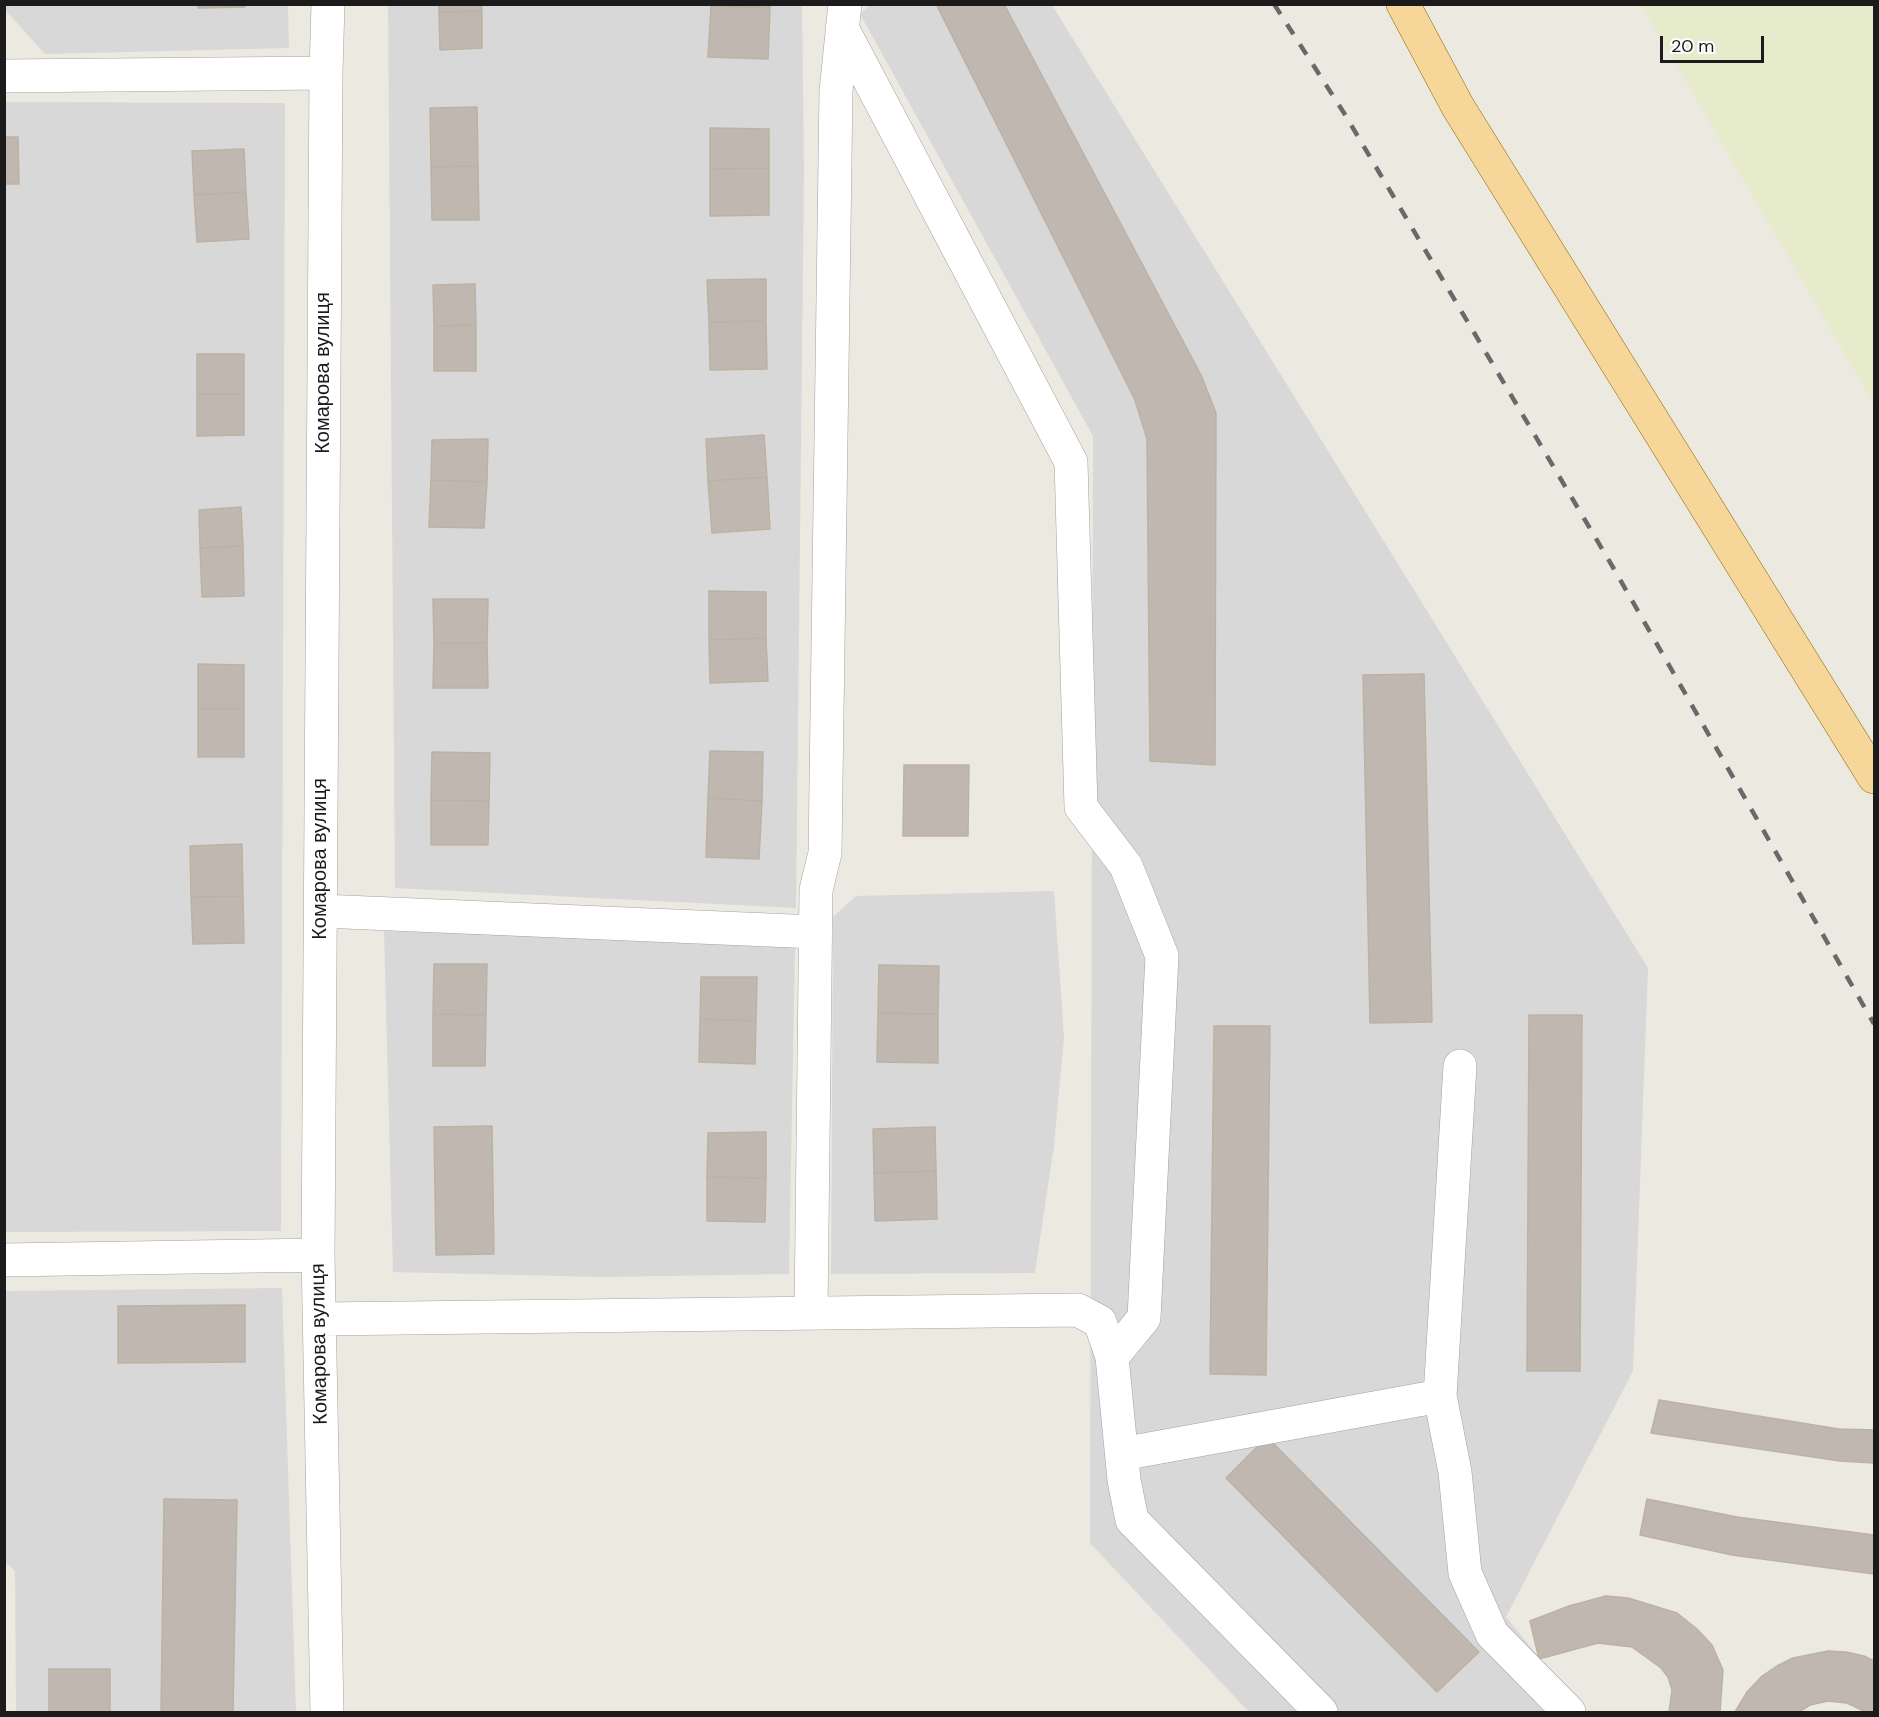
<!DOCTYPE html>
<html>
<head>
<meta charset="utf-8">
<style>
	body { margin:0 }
	#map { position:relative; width:1879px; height:1717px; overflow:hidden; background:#ece9e0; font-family:"DM Sans",sans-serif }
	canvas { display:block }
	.frame { position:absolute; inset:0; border:6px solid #1b1b1b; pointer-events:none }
	.scale { position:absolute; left:1660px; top:36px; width:104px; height:27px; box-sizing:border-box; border:3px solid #1b1b1b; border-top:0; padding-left:8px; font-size:18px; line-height:21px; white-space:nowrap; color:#1b1b1b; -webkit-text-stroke:4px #fff; paint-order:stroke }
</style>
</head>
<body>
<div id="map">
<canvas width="1879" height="1717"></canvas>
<div class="frame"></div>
<div class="scale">20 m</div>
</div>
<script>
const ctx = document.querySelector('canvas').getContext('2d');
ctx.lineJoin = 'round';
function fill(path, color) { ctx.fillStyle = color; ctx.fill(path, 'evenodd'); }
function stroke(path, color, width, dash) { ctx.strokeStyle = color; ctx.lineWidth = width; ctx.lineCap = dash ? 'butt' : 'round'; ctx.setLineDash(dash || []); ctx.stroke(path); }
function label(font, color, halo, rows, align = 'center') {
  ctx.font = font + ' "DM Sans",sans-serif'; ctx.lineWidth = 6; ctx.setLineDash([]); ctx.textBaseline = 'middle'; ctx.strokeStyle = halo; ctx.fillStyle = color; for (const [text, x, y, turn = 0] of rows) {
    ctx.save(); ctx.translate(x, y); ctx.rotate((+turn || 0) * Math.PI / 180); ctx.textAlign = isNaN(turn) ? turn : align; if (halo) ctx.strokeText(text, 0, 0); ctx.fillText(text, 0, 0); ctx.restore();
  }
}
const residential = new Path2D(`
	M6 4 288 5 289 48 45 54 6 11Z
	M871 4 1052 5 1648 968 1633 1371 1506 1617 1564 1688 1542 1712H1249L1090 1543 1093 436 860 14Z
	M388 5H802L804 170 796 908 395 888Z
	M5 102 285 103 281 1231 5 1232Z
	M1054 891 1064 1038 1054 1146 1035 1273 831 1274 833 917 856 896Z
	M384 931 795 944 789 1274 602 1277 393 1272Z
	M282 1288 296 1712H16L15 1571 4 1561V1291Z`);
const farmland = new Path2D(`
	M1641 5H1874V404L1667 49Z`);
const building = new Path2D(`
	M198 4H245V7L198 8Z
	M439 4H481L482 11 439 12Z
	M711 4H770V8Z
	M936 4H1004L1201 375 1216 413 1215 765 1150 761 1147 439 1135 400Z
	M711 6 770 8 768 59 708 57Z
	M482 11V48L440 50 439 12Z
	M477 107 478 166 431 167 430 108Z
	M710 128 769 129V168L710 169Z
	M4 137H18L19 184H4Z
	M244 149 246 192 194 195 192 151Z
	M478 166 479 220H432L431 167Z
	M769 168V215L710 216V169Z
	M246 192 249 239 197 242 194 195Z
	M766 279V321L709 322 707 280Z
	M475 284 476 325 434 326 433 285Z
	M766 321 767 369 710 370 709 322Z
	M476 325V371H434V326Z
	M197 354H244V394H197Z
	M197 394H244V435L197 436Z
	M764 435 767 477 708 481 706 439Z
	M488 439 487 482 431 480 432 440Z
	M767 477 770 529 712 533 708 481Z
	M431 480 487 482 484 528 429 527Z
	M241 507 243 546 200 548 199 510Z
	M243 546 244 596 202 597 200 548Z
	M709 591 766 592V638L709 640Z
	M433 599H488L487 643H434Z
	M766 638 768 681 710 683 709 640Z
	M434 643H487L488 688H433Z
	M198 664 244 665V709H198Z
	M1424 674 1432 1022 1370 1023 1363 675Z
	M198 709H244V757H198Z
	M710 751 763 752 762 801 708 798Z
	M432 752 490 753 489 801 431 800Z
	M904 765H969L968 836H903Z
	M708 798 762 801 759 859 706 857Z
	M431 800 489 801 488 845H431Z
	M242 844 243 896 191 897 190 846Z
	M243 896 244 943 193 944 191 897Z
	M434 964H487L486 1015 433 1014Z
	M879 965 939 966 938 1014 878 1013Z
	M701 977H757L756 1021 700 1019Z
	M878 1013 938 1014V1063L877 1062Z
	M433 1014 486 1015 485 1066H433Z
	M1529 1015H1582L1580 1371H1527Z
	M700 1019 756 1021 755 1064 699 1062Z
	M1214 1026H1270L1266 1375 1210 1374Z
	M492 1126 494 1254 436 1255 434 1127Z
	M935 1127 936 1171 874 1173 873 1129Z
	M766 1132V1178L707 1177 708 1133Z
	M936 1171 937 1219 875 1221 874 1173Z
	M707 1177 766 1178 765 1222 707 1221Z
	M245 1305V1362L118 1363V1306Z
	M1659 1400 1839 1429 1874 1430V1463L1840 1461 1651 1433Z
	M1267 1437 1479 1652 1437 1692 1226 1478Z
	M164 1499 237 1500 233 1712H161Z
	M1647 1499 1737 1517 1874 1535V1574L1732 1555 1640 1535Z
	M1606 1596 1628 1598 1677 1613 1697 1629 1712 1645 1723 1670 1720 1712H1669L1672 1690 1668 1677 1661 1668 1632 1647 1598 1643 1539 1659 1530 1621 1569 1606Z
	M1828 1651 1846 1652 1864 1656 1874 1661V1712H1866L1847 1703 1828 1701 1810 1705 1799 1712H1735L1747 1692 1762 1676 1777 1666 1793 1658Z
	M49 1669H110V1712H49Z`);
const minor = new Path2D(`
	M842 28 1071 462 1081 807 1126 866 1162 956 1144 1318 1112 1357
	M4 76 326 73
	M321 911 816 932
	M4 1260 318 1255
	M811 1313 816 890 825 853 836 91 845 4
	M320 1319 1078 1310 1100 1322 1112 1357 1124 1480 1132 1520 1321 1712
	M1440 1396 1455 1472 1465 1573 1492 1634 1569 1712
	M1122 1454 1440 1396 1460 1066
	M327 1712 318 1255 326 73 328 4`);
const major = new Path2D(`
	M1403 4 1458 107 1874 777`);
const rail = new Path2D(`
	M1274 4 1344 113 1614 569 1874 1024`);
const streetNames = [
	["Комарова вулиця",324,373,-90],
	["Комарова вулиця",321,859,-90],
	["Комарова вулиця",320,1344,-91]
];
fill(residential, '#d9d8d8');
fill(farmland, '#e6ebcc');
fill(building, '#c0b8b0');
stroke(building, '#bdb1a4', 1.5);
stroke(minor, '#a2a2a2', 34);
stroke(major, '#8b6906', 34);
stroke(minor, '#fff', 33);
stroke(major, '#f7d69a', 33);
stroke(rail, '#696969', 4.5, [12, 12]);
label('20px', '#1b1b1b', '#fff', streetNames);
</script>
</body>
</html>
